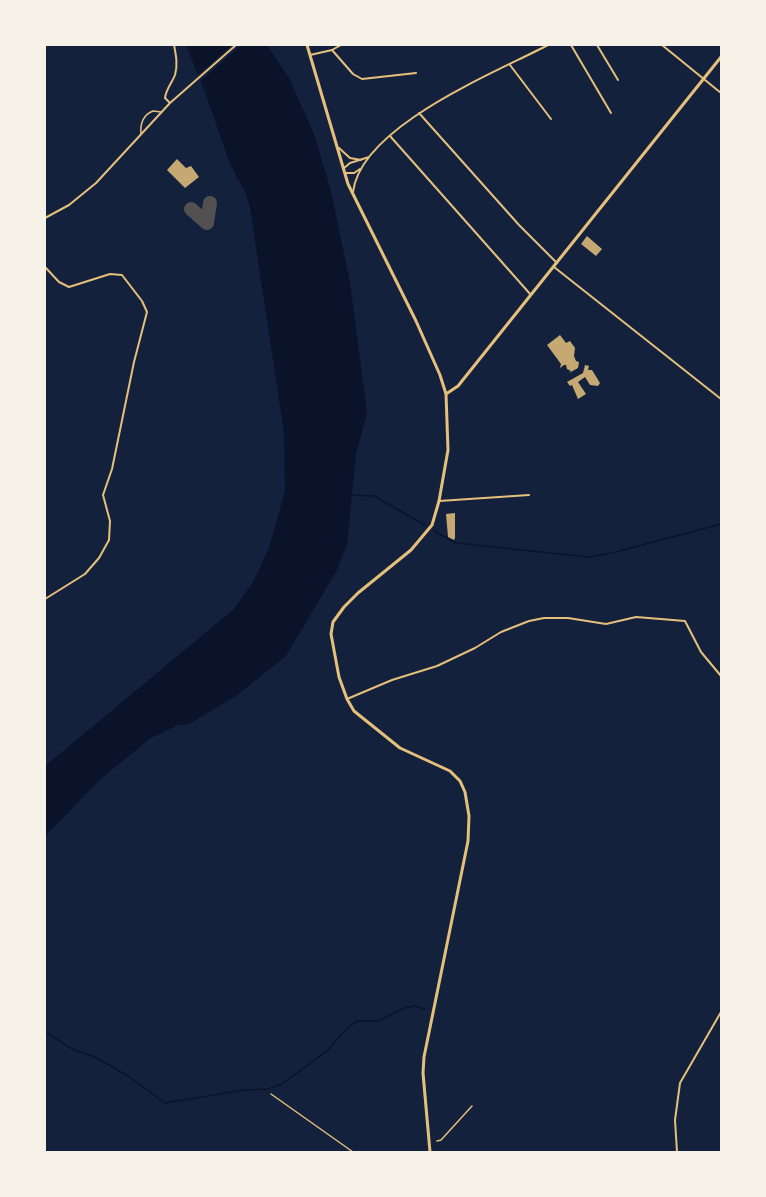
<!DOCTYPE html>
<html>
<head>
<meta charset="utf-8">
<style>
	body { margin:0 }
	#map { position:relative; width:766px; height:1197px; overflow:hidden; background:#14213d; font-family:"Exo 2",sans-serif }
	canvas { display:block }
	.frame { position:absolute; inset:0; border:46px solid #f6f1e7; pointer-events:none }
</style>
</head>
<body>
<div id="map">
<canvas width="766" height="1197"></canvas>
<div class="frame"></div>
</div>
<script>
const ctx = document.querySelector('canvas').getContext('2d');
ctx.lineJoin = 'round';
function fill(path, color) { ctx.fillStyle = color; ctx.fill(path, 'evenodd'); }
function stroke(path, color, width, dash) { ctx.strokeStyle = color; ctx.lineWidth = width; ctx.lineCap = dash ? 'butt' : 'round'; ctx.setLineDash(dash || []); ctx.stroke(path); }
const water = new Path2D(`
	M186 45H267L289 78 314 134 331 191 350 282 367 413 356 454 347 545 336 572 286 656 236 696 189 724 178 725 151 738 103 777 49 832 45 838V766L234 609 253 582 269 548 285 491 284 433 250 208 245 192 230 164 206 95Z`);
const pier = new Path2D(`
	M232 45H241L198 83 196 77Z`);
const stream = new Path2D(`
	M350 495 374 496 425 525
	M434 531 456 543 588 557 612 553 721 524
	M45 1031 72 1049 95 1057 128 1076 165 1103 244 1090 268 1089 282 1084 328 1050 348 1027 358 1021H378L405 1008 414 1006 425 1009`);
const taxiway = new Path2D(`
	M191 209 207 223 210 203`);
const building = new Path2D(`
	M177 159 186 168 191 166 199 177 185 188 167 170Z
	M587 236 602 249 596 256 581 244Z
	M560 335 566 343 570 341 575 348 574 356 576 361 579 362 578 368 569 373 571 371 567 369 566 365H564L560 368 561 364 547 345Z
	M585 365 589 366 588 370H592L600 383 598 386 590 385 585 377 578 382 586 394 578 399 572 385 570 386 567 382 583 373Z
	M455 513V538L454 540 448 537 446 514Z`);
const service = new Path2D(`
	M141 134C140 123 143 115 153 111L161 112
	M271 1094 353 1152`);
const pedestrian = new Path2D(`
	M437 1141 441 1140 472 1106`);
const minor = new Path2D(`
	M571 45 611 113
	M597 45 618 80
	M662 45 721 93
	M332 50 353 74 362 79 416 73
	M310 55 332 50 341 45
	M510 65 551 119
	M170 103 165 98C166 89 172 83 175 75 178 65 176 55 174 45
	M419 113 519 225 557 263
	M390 136 531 295
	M339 148 350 158 361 160
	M344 168 350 163 369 157
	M346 173H354L360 169
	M353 192C361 126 495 73 548 45
	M45 218 69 205 96 183 170 103 236 45
	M45 267 59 282 69 287 110 274 122 275 142 301 147 312 134 362 112 469 103 495 110 521 109 540 99 558 85 574 45 599
	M554 267 721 399
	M439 501 529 495
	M347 699 392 680 437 666 475 648 501 632 529 621 544 618H568L606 624 636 617 685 621 701 652 721 676
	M677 1152 675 1120 680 1083 721 1012`);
const tertiary = new Path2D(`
	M307 45 348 184 416 321 440 375 446 394 448 450 439 501 432 525 411 550 358 593 344 607 333 622 331 634 339 677 347 699 354 711 400 748 450 771 460 781 465 792 469 816 468 841 424 1057 423 1073 430 1152
	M446 394 458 386 721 57`);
fill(water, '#0b132b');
fill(pier, '#14213d');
stroke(stream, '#0b132b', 1.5);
stroke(taxiway, '#525050', 14);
fill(building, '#c6a872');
stroke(service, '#e5c07b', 1.5);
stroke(pedestrian, '#e5c07b', 1.5);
stroke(minor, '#e5c07b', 2);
stroke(tertiary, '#e5c07b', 3);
</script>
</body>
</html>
